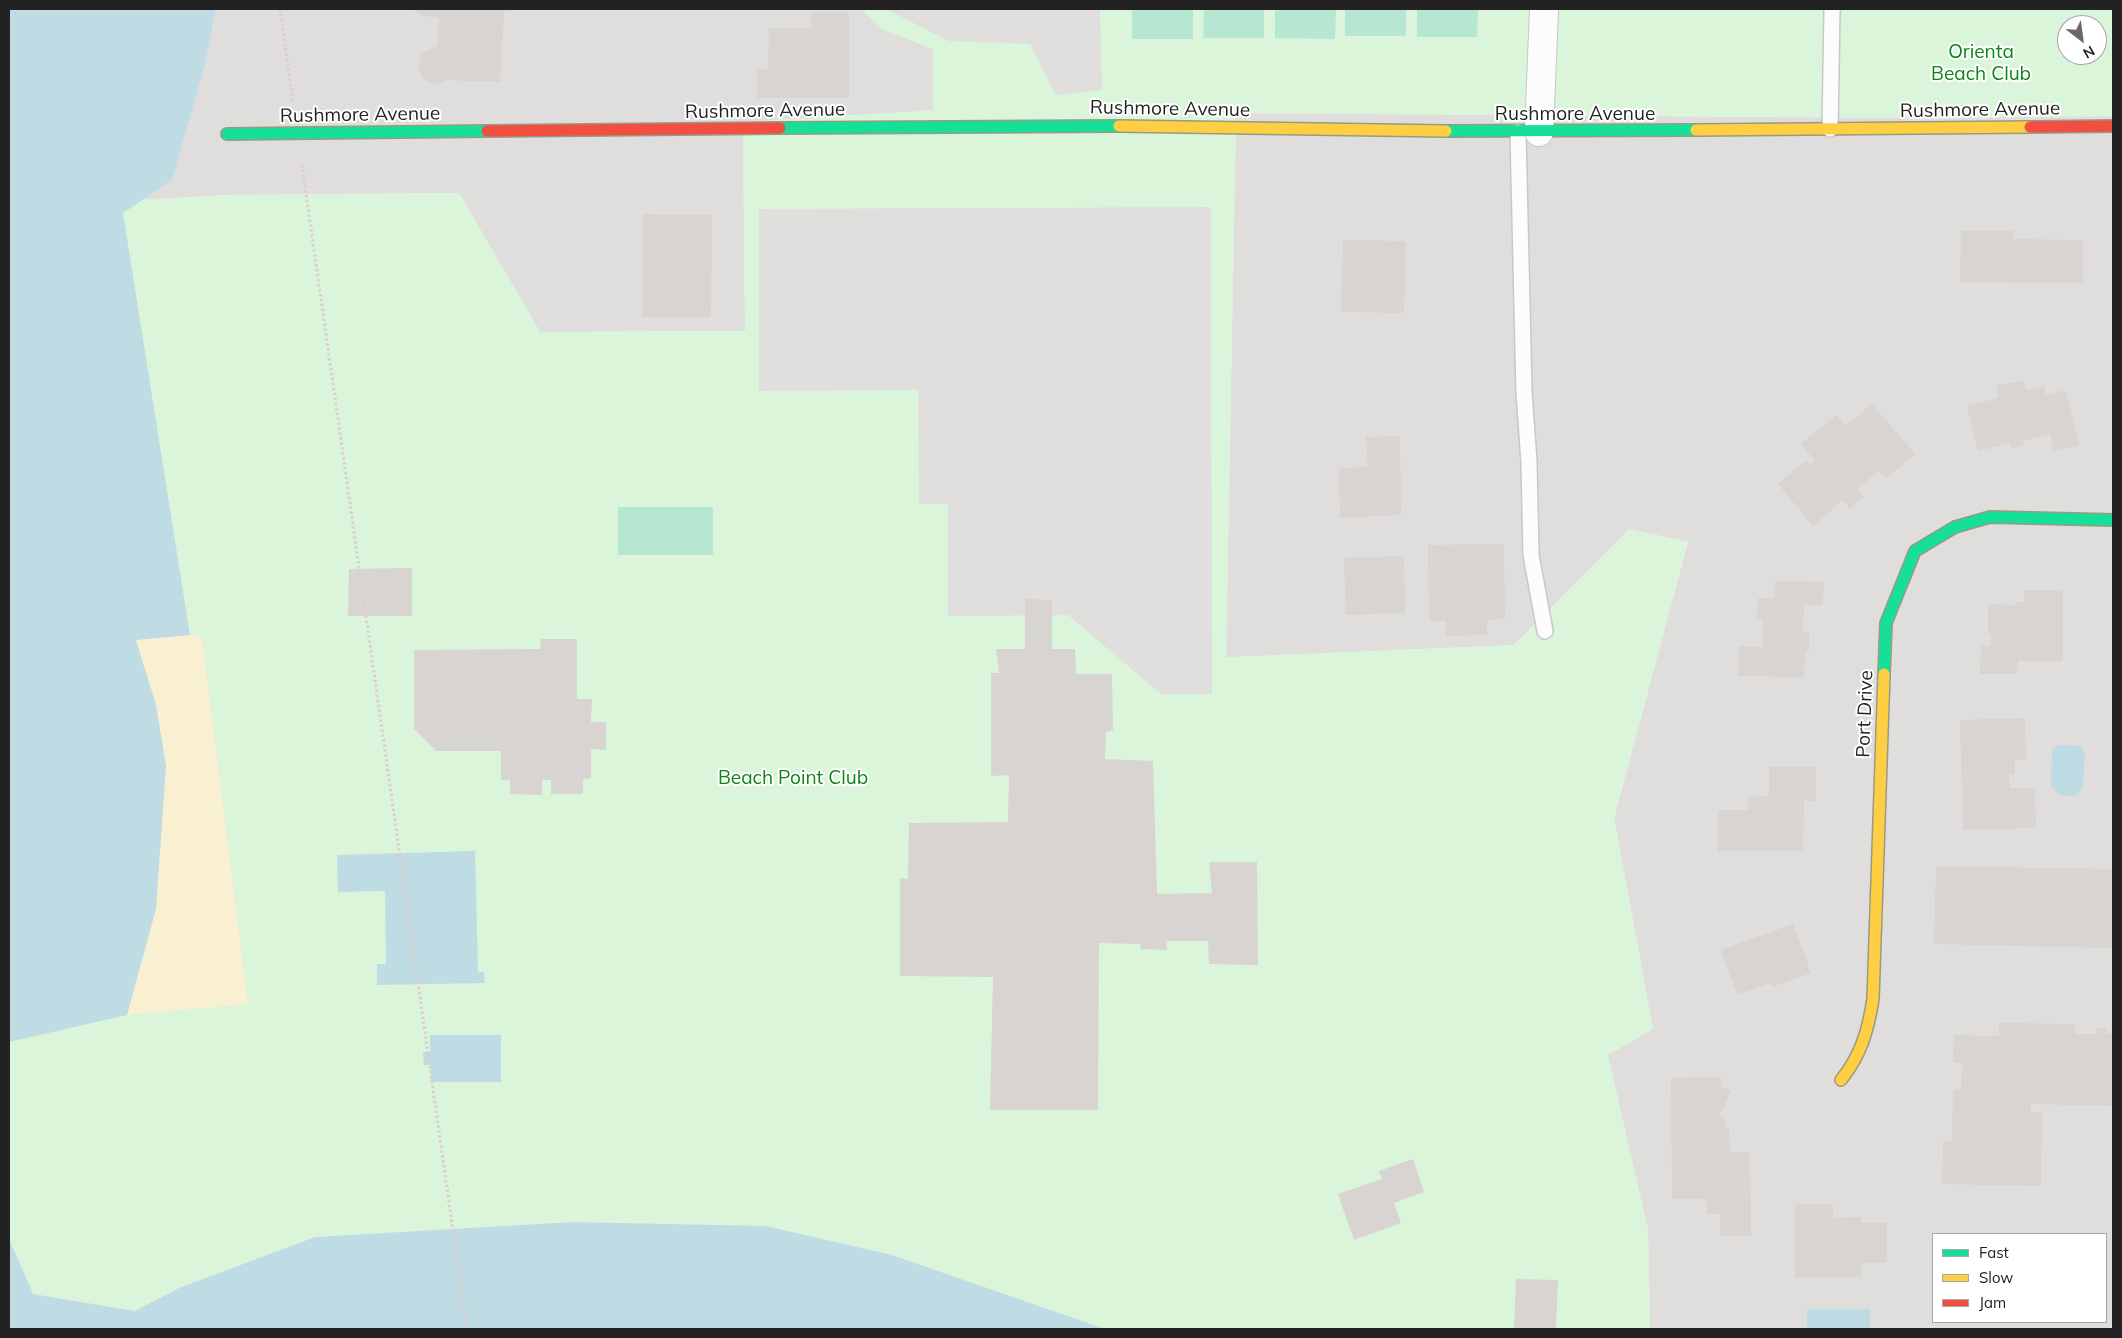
<!DOCTYPE html>
<html>
<head>
<meta charset="utf-8">
<style>
	body { margin:0 }
	#map { position:relative; width:2122px; height:1338px; overflow:hidden; background:#f0eeeb; font-family:Mulish,sans-serif }
	canvas { display:block }
	.frame { position:absolute; inset:0; border:10px solid #222; pointer-events:none }
	.legend { position:absolute; left:1932px; top:1233px; width:175px; height:90px; box-sizing:border-box; background:#fff; border:1px solid #a7a7a7; margin:0; padding:6px 9px; list-style:none; font-size:15px; color:#222 }
	.legend li { display:flex; align-items:center; gap:10px; height:25px }
	.legend b { width:25px; border:1px solid #a7a7a7 }
	.north { position:absolute; left:2057px; top:15px; width:50px; height:50px; box-sizing:border-box; background:#fff; border:1px solid #a7a7a7; border-radius:50%; rotate:150deg; font-size:14px; font-weight:700; line-height:20px; text-align:center; color:#222 }
	.north::after { content:''; display:block; margin:auto; width:18px; height:22px; background:#6a6968; clip-path:polygon(50% 0,100% 100%,50% 72%,0 100%) }
</style>
</head>
<body>
<div id="map">
<canvas width="2122" height="1338"></canvas>
<div class="frame"></div>
<ul class="legend">
<li><b style="height:6px;background:#16e098"></b>Fast</li>
<li><b style="height:6px;background:#ffcf43"></b>Slow</li>
<li><b style="height:6px;background:#f24e42"></b>Jam</li>
</ul>
<div class="north">N</div>
</div>
<script>
const ctx = document.querySelector('canvas').getContext('2d');
ctx.lineJoin = 'round';
function fill(path, color) { ctx.fillStyle = color; ctx.fill(path, 'evenodd'); }
function stroke(path, color, width, dash) { ctx.strokeStyle = color; ctx.lineWidth = width; ctx.lineCap = dash ? 'butt' : 'round'; ctx.setLineDash(dash || []); ctx.stroke(path); }
function label(font, color, halo, rows, align = 'center') {
  ctx.font = font + ' Mulish,sans-serif'; ctx.lineWidth = 4; ctx.setLineDash([]); ctx.textBaseline = 'middle'; ctx.strokeStyle = halo; ctx.fillStyle = color; for (const [text, x, y, turn = 0] of rows) {
    ctx.save(); ctx.translate(x, y); ctx.rotate((+turn || 0) * Math.PI / 180); ctx.textAlign = isNaN(turn) ? turn : align; if (halo) ctx.strokeText(text, 0, 0); ctx.fillText(text, 0, 0); ctx.restore();
  }
}
const residential = new Path2D(`
	M216 9H861L884 30 933 49V111L743 122 745 331 540 332 459 193 226 195 142 200 172 179 205 65Z
	M1236 113 1907 118 2113 116V1329H1650L1648 1230 1607 1055 1653 1029 1614 818 1688 542 1629 529 1514 645 1226 658ZM1933 1234H2106V1322H1933Z`);
const sand = new Path2D(`
	M190 635 202 638 248 1004 127 1015 156 909V705L136 639Z`);
const park = new Path2D(`
	M861 9H2113V116L1907 118 1236 113 1226 657 1514 645 1630 529 1688 542 1614 818 1653 1029 1608 1055 1648 1230 1650 1329H1105L892 1255 766 1226 573 1222 315 1237 179 1288 135 1311 33 1294 9 1239V1042L127 1015 248 1004 202 638 190 635 123 213 142 200 226 195 459 193 540 332 745 331 743 122 933 110V49L884 30ZM2067 25H2097V55H2067Z`);
const pitch = new Path2D(`
	M1132 9H1193V39H1132Z
	M1204 9H1264V38H1203Z
	M1275 9H1336L1335 39 1275 38Z
	M1345 9H1406V36H1345Z
	M1417 9H1478L1477 37H1417Z
	M618 507H713V555H618Z`);
const parking = new Path2D(`
	M886 9H1100L1102 90 1056 95 1030 44 949 41Z
	M1211 207 1212 694H1161L1068 615 948 616V504H919L918 390 759 391V209Z`);
const water = new Path2D(`
	M9 9H216L205 65 172 180 123 213 190 635 136 640 156 705 166 766 156 909 127 1015 9 1042Z
	M2059 745 2081 746 2085 753 2083 788 2074 796 2059 795 2051 787 2052 749Z
	M475 851 478 972H484L485 983 377 985V964H386L385 891 338 892 337 855Z
	M430 1035H501V1082H431V1065H424L423 1052H430Z
	M573 1222 766 1226 892 1255 1105 1329H9V1239L33 1294 135 1311 179 1288 315 1237Z
	M1807 1309H1870V1329H1807Z`);
const building = new Path2D(`
	M414 9H511L504 12 500 82 446 80 438 84 429 82 421 76 419 67 420 58 424 52 437 46 439 17 421 16Z
	M811 12H849V98H757V69H768L769 28H811Z
	M643 214 712 215 711 317H642Z
	M1961 231H2014V239L2083 240V283L1960 282Z
	M1343 240 1406 241 1404 313 1341 312Z
	M2023 380 2026 391 2044 386 2046 395 2065 390 2079 445 2054 451 2050 434 2023 441 2024 445 2011 449 2010 443 1978 451 1967 406 1999 398 1996 386Z
	M1872 404 1915 454 1886 479 1879 471 1857 489 1864 497 1850 509 1843 500 1813 526 1778 484 1806 460 1810 465 1815 461 1801 444 1836 415 1845 426Z
	M1400 436 1401 515 1340 518 1339 468 1368 467 1366 437Z
	M1504 544 1505 619 1487 620V635L1446 636V621H1429L1428 545Z
	M1404 556 1405 613 1346 615 1344 558Z
	M412 568V616H348L349 569Z
	M1775 581 1824 582 1823 605H1804L1803 631 1809 632V651H1805L1804 677 1738 676 1739 646 1762 647 1763 619H1757L1758 598H1774Z
	M2024 590H2063V661H2018L2017 674H1980L1981 646H1991V634H1988V604L2016 605V602H2024Z
	M1025 598 1052 601V649H1075L1076 674H1112L1113 730 1106 732 1105 759 1153 761 1157 894 1212 893 1209 862H1257L1258 965 1209 964 1208 941H1166L1167 950 1141 949 1140 944 1099 943 1098 1110H990L993 977 900 976V878L908 879 909 823 1008 822 1009 775 991 776V673H999L996 649H1025Z
	M541 639H577V699H592L591 722H606V750L591 749V778L583 779V794H551V780H542V795L510 794V780H501V751H436L414 729V650L540 649Z
	M2025 718 2026 760H2015V775H2009L2010 788H2035L2036 828 1963 830 1960 720Z
	M1769 767H1816V801H1804L1803 851H1718V810H1748L1747 797 1769 796Z
	M1936 866 2113 869V948L1934 944Z
	M1793 924 1811 973 1772 987 1771 983 1737 995 1721 950Z
	M1999 1023 2075 1024V1034H2096V1028H2106V1033H2113V1106L2031 1104V1112H2042L2041 1186 1942 1184 1943 1141 1952 1142 1953 1090H1961L1962 1063 1953 1062 1954 1035 1999 1036Z
	M1721 1077V1086L1731 1091 1719 1117 1724 1116 1725 1128H1729L1730 1152H1750L1751 1236H1720V1214H1707L1706 1199H1672L1671 1078Z
	M1413 1159 1424 1192 1394 1203 1401 1223 1354 1240 1338 1194 1382 1179 1379 1171Z
	M1795 1204H1833V1218L1861 1217V1223H1887V1263H1861V1277L1795 1278Z
	M1516 1279 1558 1280 1556 1329H1514Z`);
const path = new Path2D(`
	M280 9 293 102
	M302 165 467 1329`);
const lane = new Path2D(`
	M1830 129 1832 9
	M1518 132 1524 392 1529 462 1531 555 1545 631`);
const street = new Path2D(`
	M1539 132 1544 9`);
const fast = new Path2D(`
	M780 128 1119 126
	M1446 131 1696 130
	M227 134 487 131
	M1884 674 1886 623 1915 551 1955 527 1990 517 2113 520`);
const slow = new Path2D(`
	M1119 126 1446 131
	M1696 130 2030 127
	M1841 1080C1861 1055 1868 1031 1873 999L1884 674`);
const jam = new Path2D(`
	M2030 127 2113 126
	M487 131 780 128`);
const parkNames = [
	["Orienta",1981,52],
	["Beach Club",1981,74],
	["Beach Point Club",793,778]
];
const streetNames = [
	["Rushmore Avenue",1170,109,1],
	["Rushmore Avenue",1980,110,-1],
	["Rushmore Avenue",765,111,-1],
	["Rushmore Avenue",1575,114],
	["Rushmore Avenue",360,115,-1],
	["Port Drive",1865,714,-88]
];
fill(residential, '#dfdedc');
fill(sand, '#f8f0d0');
fill(park, '#daf5da');
fill(pitch, '#b7e6d2');
fill(parking, '#e0dfde');
fill(water, '#bfdbe3');
fill(building, '#d7d4d2');
stroke(lane, '#c9c8c7', 18);
stroke(street, '#c9c8c7', 30);
stroke(fast, '#999a82', 14);
stroke(slow, '#999a82', 14);
stroke(jam, '#999a82', 14);
stroke(path, '#dccecd', 3, [2.5, 2.5]);
stroke(lane, '#fdfcfc', 15);
stroke(street, '#fdfcfc', 28);
stroke(fast, '#16e098', 11);
stroke(slow, '#ffcf43', 11);
stroke(jam, '#f24e42', 11);
label('19px', '#0c8416', '#fff', parkNames);
label('19px', '#222', '#fff', streetNames);
</script>
</body>
</html>
